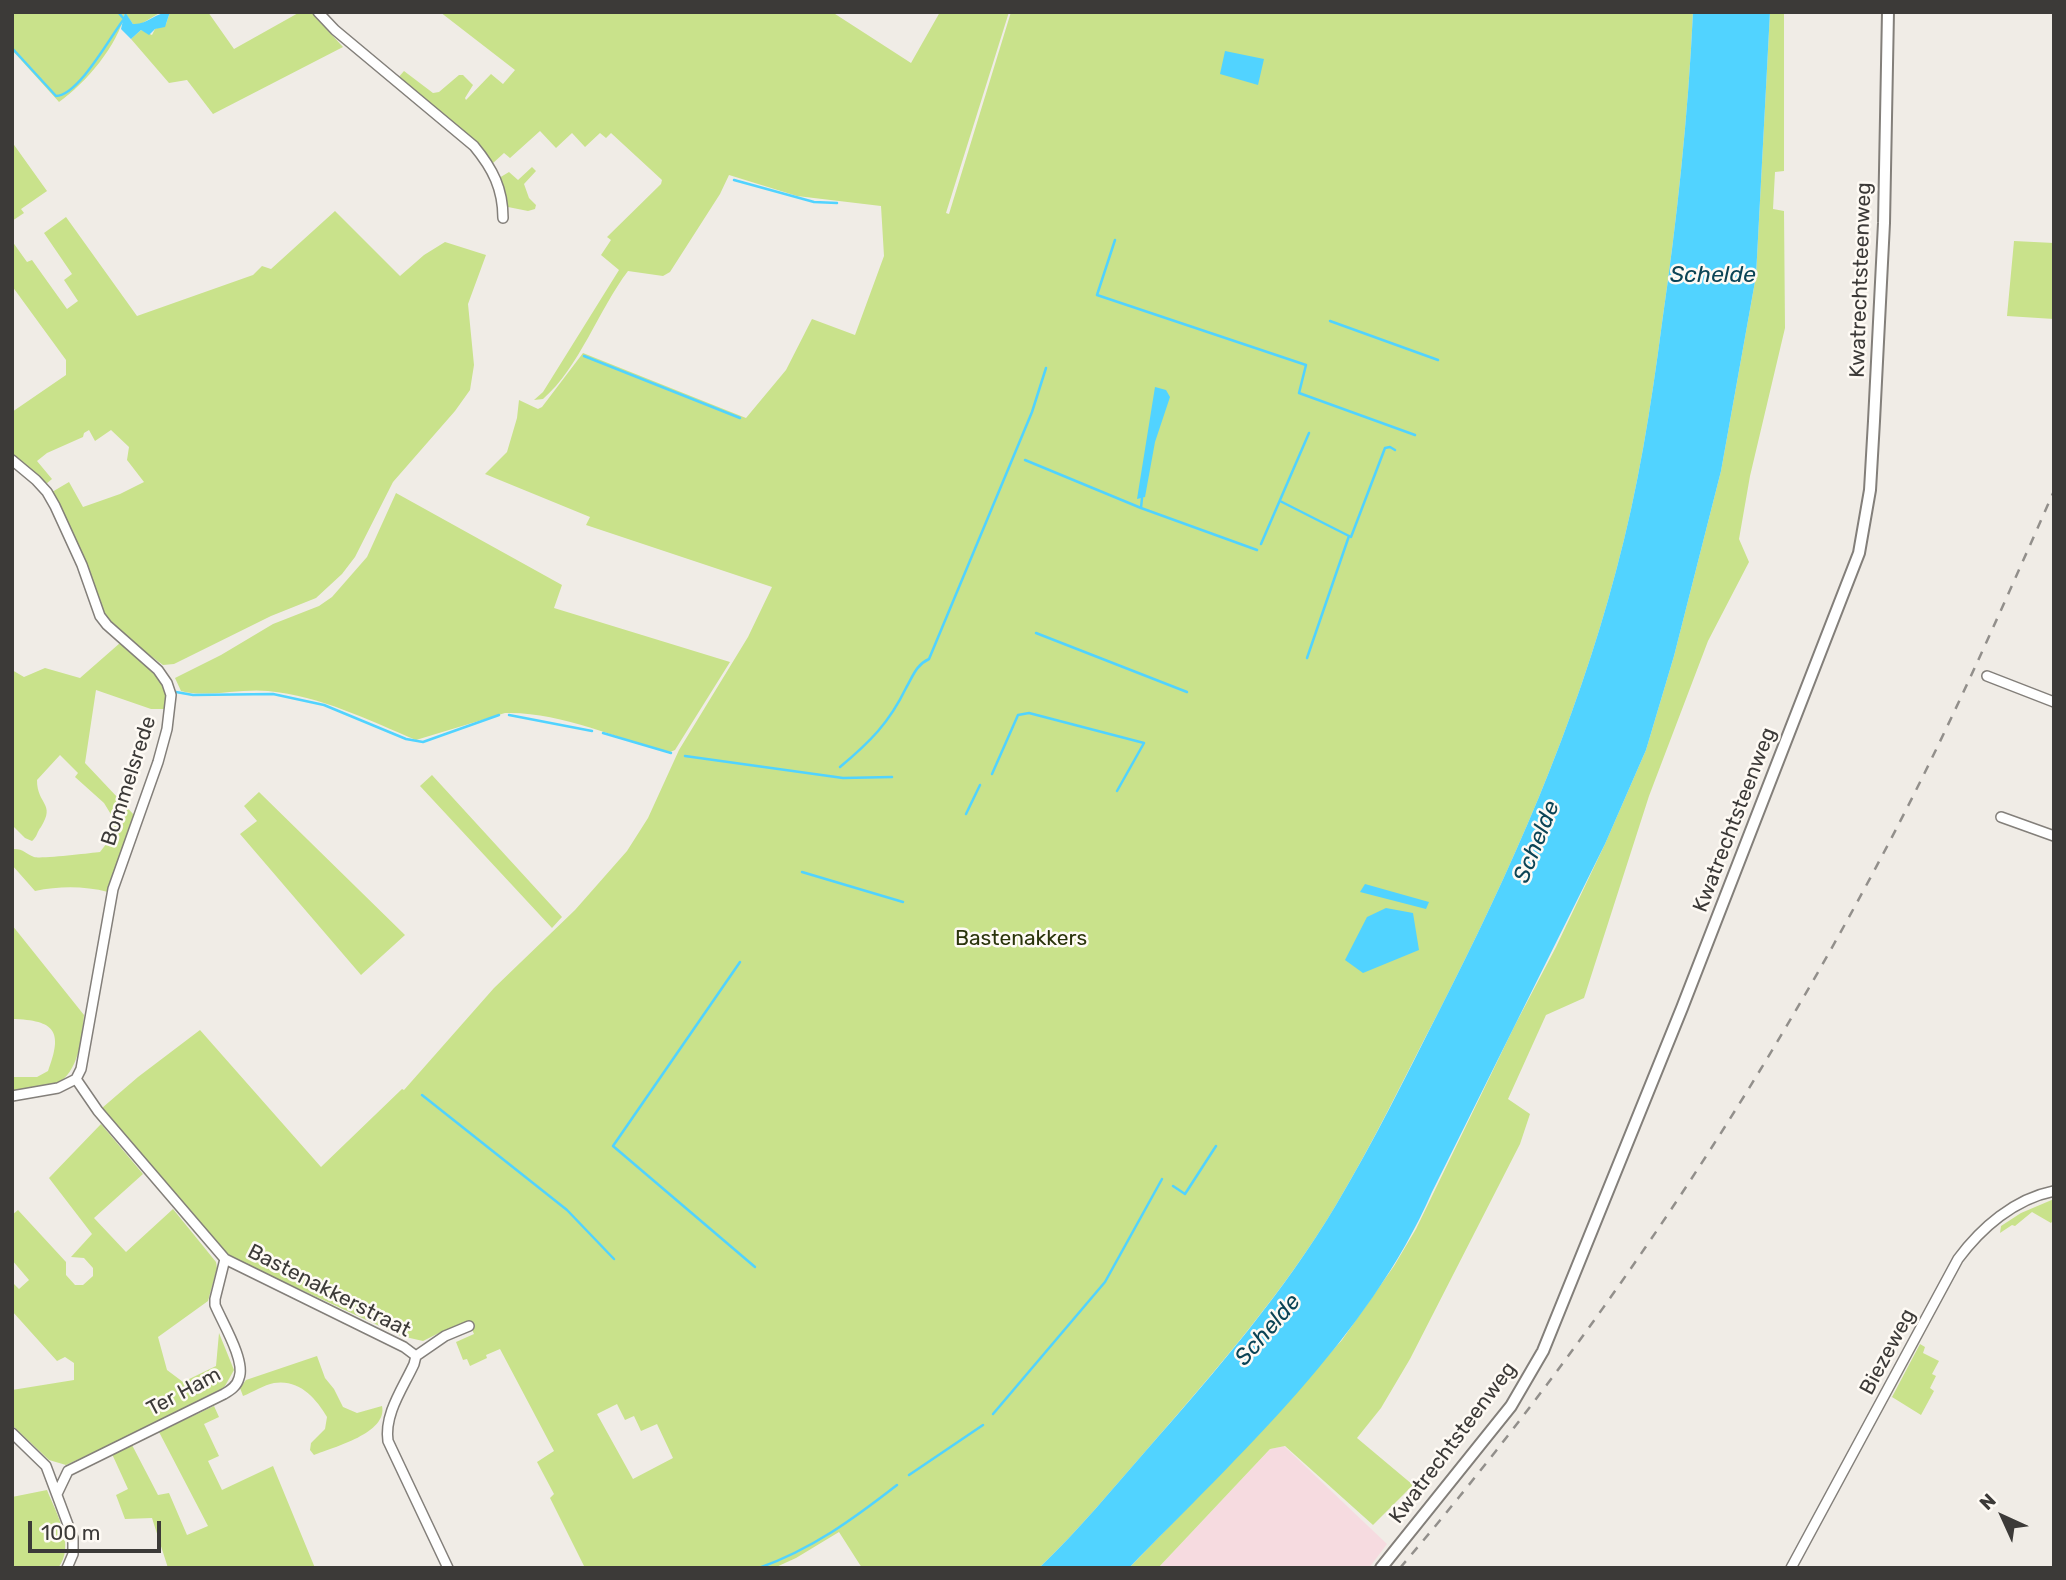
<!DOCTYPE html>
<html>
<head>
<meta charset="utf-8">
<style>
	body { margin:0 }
	#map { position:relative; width:2066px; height:1580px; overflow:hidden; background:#f0ece6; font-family:Rubik,sans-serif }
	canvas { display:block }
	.frame { position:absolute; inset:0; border:14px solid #3c3a38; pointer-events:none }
	.north { position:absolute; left:1968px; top:1482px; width:70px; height:70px; -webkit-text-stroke:5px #fefaf4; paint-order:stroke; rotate:315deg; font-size:19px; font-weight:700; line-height:28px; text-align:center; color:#3c3a38 }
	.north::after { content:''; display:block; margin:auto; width:24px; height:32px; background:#3c3a38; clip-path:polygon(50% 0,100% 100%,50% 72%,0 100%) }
	.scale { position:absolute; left:28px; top:1521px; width:133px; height:32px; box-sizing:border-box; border:4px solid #3c3a38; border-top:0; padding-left:9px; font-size:21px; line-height:24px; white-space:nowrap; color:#3c3a38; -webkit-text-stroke:5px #fefaf4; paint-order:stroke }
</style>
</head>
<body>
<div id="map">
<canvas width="2066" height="1580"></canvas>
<div class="frame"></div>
<div class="north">N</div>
<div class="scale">100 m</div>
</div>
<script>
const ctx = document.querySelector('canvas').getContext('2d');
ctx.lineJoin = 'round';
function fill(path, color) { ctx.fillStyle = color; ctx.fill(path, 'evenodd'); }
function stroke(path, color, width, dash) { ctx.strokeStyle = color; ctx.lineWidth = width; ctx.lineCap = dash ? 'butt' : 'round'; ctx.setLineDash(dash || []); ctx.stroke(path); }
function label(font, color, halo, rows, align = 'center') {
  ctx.font = font + ' Rubik,sans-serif'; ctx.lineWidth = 5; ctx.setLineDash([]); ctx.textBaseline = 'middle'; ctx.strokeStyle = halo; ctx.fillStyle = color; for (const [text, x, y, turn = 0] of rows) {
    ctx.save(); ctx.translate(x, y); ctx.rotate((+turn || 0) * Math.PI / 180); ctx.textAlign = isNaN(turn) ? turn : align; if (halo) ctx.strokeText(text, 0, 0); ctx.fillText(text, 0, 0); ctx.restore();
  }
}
const education = new Path2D(`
	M1284 1446 1387 1544 1369 1568H1158L1270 1449Z`);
const green = new Path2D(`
	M12 12H161L141 24H133L125 13C118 45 86 83 59 102L12 50Z
	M170 12H208L234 49 300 12H311L343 47 213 114 187 80 169 83 131 39 141 30 152 35 155 29 166 24Z
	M440 12H832L911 63 940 12H1009L946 213 949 214 1011 12H1693C1688 117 1677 220 1662 323 1651 407 1638 490 1616 571 1575 726 1511 871 1438 1013 1404 1078 1373 1143 1336 1205 1284 1292 1216 1370 1150 1446 1114 1487 1079 1530 1039 1568H862L839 1532 796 1558 774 1568H585L550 1498 554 1494 537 1462 554 1451 500 1349 486 1355 487 1358 470 1366 467 1359 463 1360 456 1342 474 1334 469 1323 441 1332 423 1341 401 1336 228 1256 102 1108 138 1077 200 1030 321 1167 402 1089 404 1090 494 988 575 910 627 851 648 818 679 750 748 637 772 587 586 525 590 517 485 474 507 452 517 418 519 400 538 409 542 407 583 353 746 418 786 370 812 319 855 335 884 256 881 206 797 196 729 175 720 194 670 272 663 276 628 271C599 309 579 368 543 399L534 400 543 392 619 270 601 255 611 240 607 237 661 184 662 180 611 133 606 138 600 133 585 147 572 133 556 148 540 131 510 158 504 153 492 164 457 127 397 79 404 71 433 93 439 92 459 75H463L473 85 465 98 466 100 491 74 503 84 515 70ZM617 1404 625 1420 634 1416 641 1431 657 1424 673 1458 633 1479 597 1414Z
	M1770 12H1784V171L1775 172 1773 209 1784 211 1785 328 1750 476 1739 539 1749 562 1708 641 1649 796 1584 998 1546 1015 1508 1099 1530 1114 1520 1144 1410 1359 1381 1408 1357 1438 1413 1485 1373 1525 1285 1446 1270 1449 1158 1568H1129L1221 1473 1342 1340 1394 1266 1416 1229 1514 1027 1556 947 1605 844 1646 750 1674 656 1721 471 1756 276Z
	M12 142 47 191 21 209 24 213 12 221Z
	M532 167 536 171 524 184 529 198 536 205 535 209 528 211 508 207 499 178 509 172 518 180Z
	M335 211 400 276 424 255 445 242 486 255 468 304 474 365 470 390 455 411 393 482 355 557 342 574 316 598 271 616 174 664 163 665 132 642 106 619 102 611 92 579 52 492 69 482 83 507 120 494 144 482 127 460 129 447 111 430 95 441 89 430 84 433 83 437 47 453 37 461 52 479 46 484 12 455V412L66 375V360L12 286V241L27 262 32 260 67 309 78 301 64 280 72 274 44 233 66 217 137 316 253 275 262 266 271 269Z
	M2014 241 2054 243V319L2007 316Z
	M396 493 562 585 554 608 730 662 675 750 670 752C618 739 558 711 505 713L416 740C368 720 321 696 268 691 241 688 205 698 181 691L175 678 221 655 273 624 319 606 332 597 367 557Z
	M120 643 152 668 169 693 167 709H151L96 690 85 763 135 816 116 865 108 892C84 886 60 886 35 891L12 865 14 849C24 849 26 854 34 857 42 859 90 853 100 852L110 839 115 821 104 803 75 777 78 773 60 755 37 780C37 805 56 803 41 827 37 832 37 837 32 841L25 838 12 825V670L24 677 45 668 80 678Z
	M432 775 562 917 552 928 420 786Z
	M259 792 405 935 361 975 240 834 257 821 244 806Z
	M12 925 84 1015C82 1037 79 1073 56 1084 43 1090 26 1090 12 1093V1077H37L48 1071C63 1032 56 1020 12 1019Z
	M101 1124 143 1174 94 1218 126 1252 173 1209 216 1262 217 1268 208 1301 158 1337 167 1370 183 1382 216 1366 219 1333 234 1370 225 1386 209 1399 66 1465 49 1460 12 1425V1390L74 1380V1363L65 1357 57 1361 12 1311V1282L19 1289 29 1280 12 1260V1215L18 1210 66 1262V1275L75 1285H83L93 1276V1268L84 1258 71 1257 92 1234 49 1178Z
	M2054 1199V1219L2051 1223 2032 1212 2015 1226 2012 1225 2000 1233 2001 1226 2021 1213Z
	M1920 1344 1925 1347 1923 1353 1939 1361 1932 1374 1936 1376 1930 1388 1934 1391 1921 1415 1892 1397Z
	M317 1356 325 1378 334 1389 343 1407 357 1413 382 1406C388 1433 334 1447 314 1455L310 1450 311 1443 325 1429 327 1417C316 1398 299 1379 274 1383 264 1385 253 1392 243 1396L240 1388 246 1380Z
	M214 1406 219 1417 204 1424 219 1456 208 1461 222 1490 273 1466 315 1568H168L152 1518 125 1519 116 1495 128 1489 112 1454 132 1445 158 1495 169 1493 187 1535 208 1526 159 1432Z
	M47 1490C56 1513 76 1546 58 1568H12V1497Z`);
const water = new Path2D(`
	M125 12 133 24C147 25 156 12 170 12L165 27 155 29 149 35 141 30 131 39 121 29Z
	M1693 12H1770L1756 276 1721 471 1674 656 1646 750 1605 844 1432 1192C1369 1337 1238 1456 1129 1568H1039C1079 1530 1114 1487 1150 1446 1217 1370 1284 1292 1336 1205 1373 1143 1405 1078 1438 1013 1511 871 1575 726 1616 571 1638 490 1651 407 1662 323 1677 220 1688 117 1693 12Z
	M1225 51 1264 59 1258 85 1220 74Z
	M1155 387 1166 390 1170 397 1155 442 1145 497 1137 499Z
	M1365 884 1429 902 1426 909 1360 892Z
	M1386 908 1413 913 1419 950 1363 973 1345 960 1367 917Z`);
const stream = new Path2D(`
	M12 48 56 96C79 95 110 37 124 19L118 12
	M734 180 814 202 837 203
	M1115 240 1097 295 1306 365 1299 393 1415 435
	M1330 321 1438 360
	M584 356 740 418
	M1025 460 1141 508 1257 550
	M1280 501 1351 537 1385 448 1390 447 1395 450
	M1141 508 1142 498
	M1261 544 1309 433
	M1036 633 1187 692
	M1307 658 1349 536
	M176 692 193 695 273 694 324 705 406 739 423 742 499 715
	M509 715 592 731
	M603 733 671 753
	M685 756 843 778 892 777
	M840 767C870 742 889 723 906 688 913 676 916 665 929 659L1032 412 1046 368
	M992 774 1018 715 1029 713 1144 743 1117 791
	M966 814 980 785
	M802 872 903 902
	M740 962 613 1146 755 1267
	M422 1095 567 1210 614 1259
	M1173 1186 1185 1194 1216 1146
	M993 1414 1105 1282 1162 1179
	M909 1475 983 1425
	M759 1568C812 1549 852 1520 897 1485`);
const minor = new Path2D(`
	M318 12 335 30 474 146C493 169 503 189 503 218
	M12 460 36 480 47 492 55 506 82 565 100 616 107 625 158 670 167 683 171 695 167 729 158 762 113 889 81 1069 76 1079 98 1111 225 1259 404 1347 416 1356 414 1364C403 1388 384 1414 388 1441L448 1568
	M1987 676 2054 702
	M2001 817 2054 836
	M12 1096 58 1088 76 1079
	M416 1356 445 1336 469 1326
	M12 1433 46 1466 73 1538V1554L67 1568
	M57 1494 68 1471 224 1394C231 1390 237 1386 239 1378 246 1361 222 1322 215 1305V1299L225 1259
	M1791 1568 1958 1259C1981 1228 2014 1199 2054 1191`);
const tertiary = new Path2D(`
	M1381 1568 1511 1406 1543 1351 1682 1008 1859 553 1870 490 1874 421 1884 223 1888 12`);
const rail = new Path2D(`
	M1400 1568C1598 1336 1768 1079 1907 808 1960 704 2007 597 2054 491`);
const streetNames = [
	["Kwatrechtsteenweg",1861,280,-88],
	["Bommelsrede",129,781,-72],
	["Kwatrechtsteenweg",1735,820,-69],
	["Bastenakkerstraat",329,1291,27],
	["Biezeweg",1888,1352,-62],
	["Ter Ham",184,1392,-28],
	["Kwatrechtsteenweg",1453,1443,-53]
];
const parkNames = [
	["Bastenakkers",1021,939]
];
const waterNames = [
	["Schelde",1713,275],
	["Schelde",1537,842,-68],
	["Schelde",1268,1330,-49]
];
fill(education, '#f6dbe0');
fill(green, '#c9e28b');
fill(water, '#51d3ff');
stroke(stream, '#51d3ff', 2.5);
stroke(minor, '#837f7a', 12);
stroke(tertiary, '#837f7a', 14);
stroke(minor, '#fff', 9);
stroke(tertiary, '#fff', 10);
stroke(rail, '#928f8b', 2.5, [9, 9]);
label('21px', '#3c3a38', '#fefaf4', streetNames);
label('21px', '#2a340b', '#fefaf4', parkNames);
label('italic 23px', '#0b4456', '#fefaf4', waterNames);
</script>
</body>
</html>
